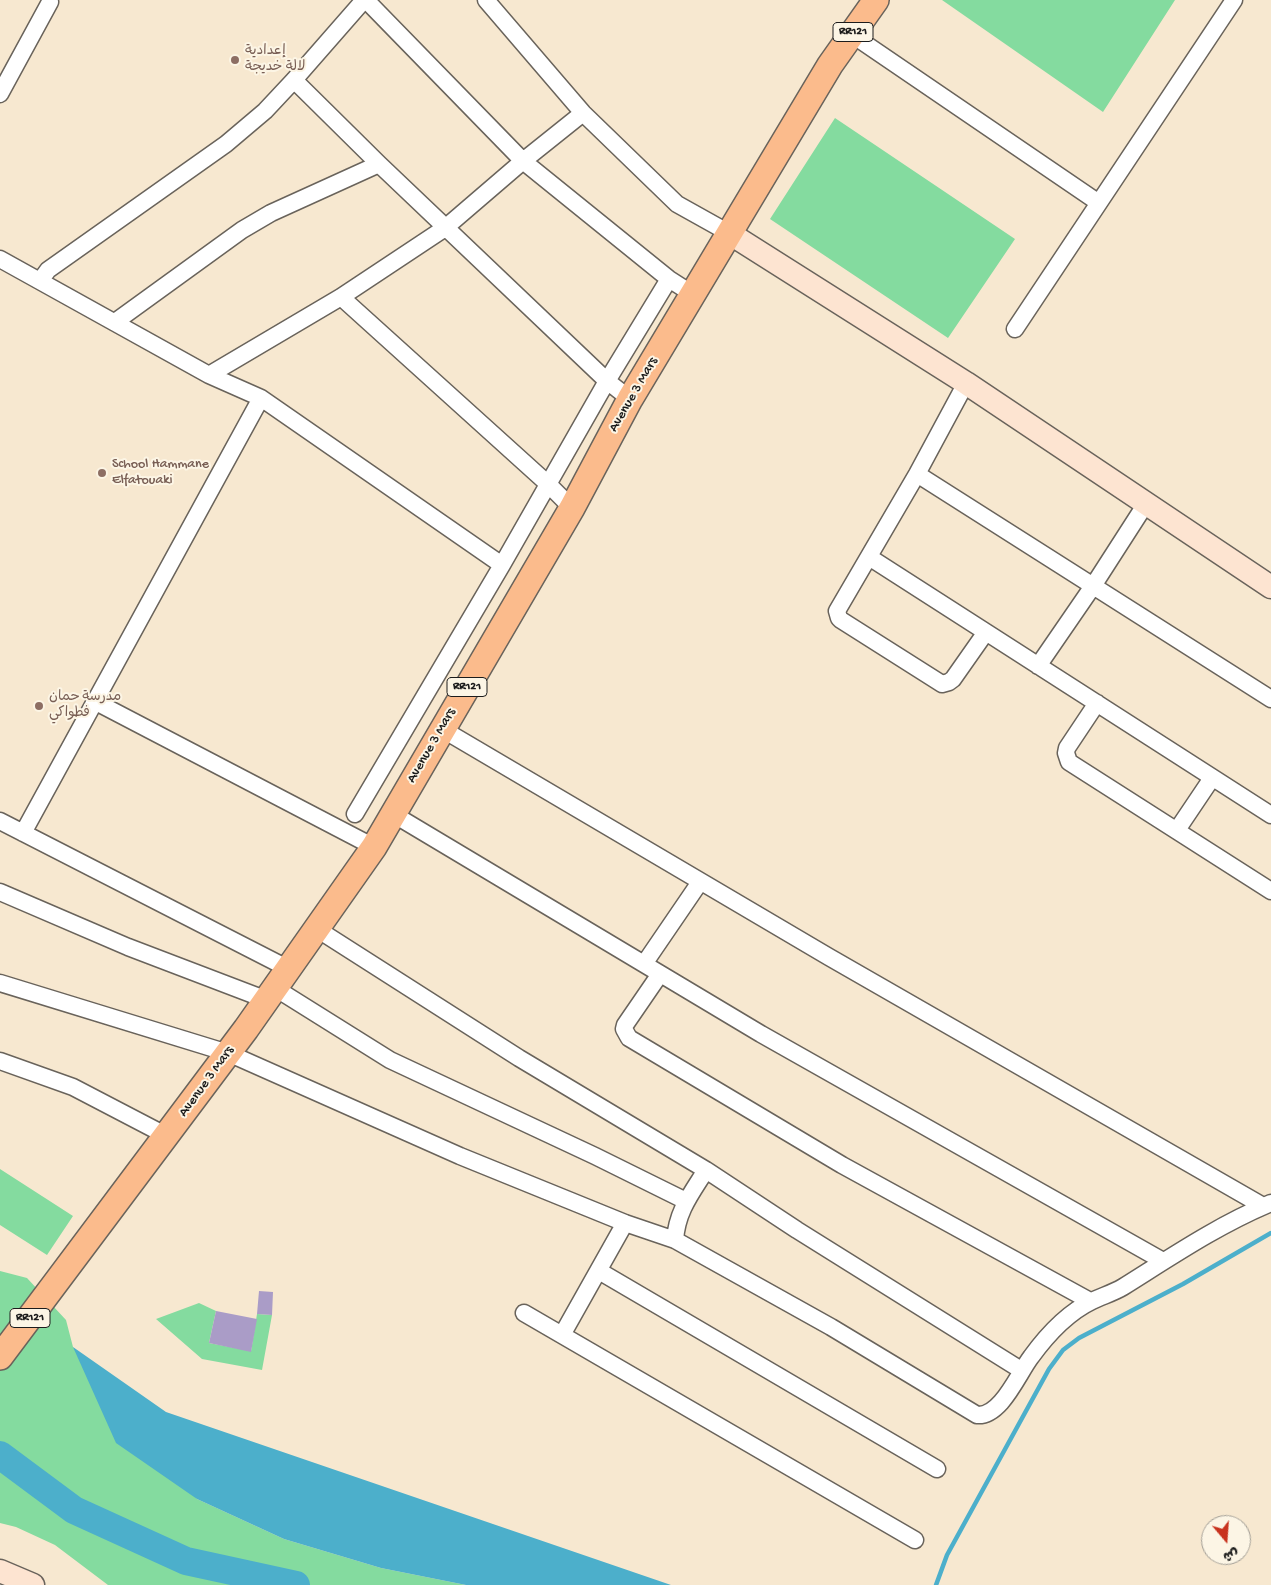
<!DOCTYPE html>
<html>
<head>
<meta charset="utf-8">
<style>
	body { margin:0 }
	#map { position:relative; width:1271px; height:1585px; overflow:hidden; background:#f7e8d0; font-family:"Gochi Hand","Playpen Sans Arabic",sans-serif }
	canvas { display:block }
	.north { position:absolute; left:1201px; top:1515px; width:50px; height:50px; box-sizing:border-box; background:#fcf5e5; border:1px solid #a29e95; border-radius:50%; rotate:162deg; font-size:14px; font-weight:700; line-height:20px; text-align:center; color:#1c1c1c }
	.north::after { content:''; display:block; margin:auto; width:18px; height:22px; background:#c8321e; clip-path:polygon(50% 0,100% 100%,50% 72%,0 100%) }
</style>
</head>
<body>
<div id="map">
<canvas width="1271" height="1585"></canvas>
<div class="north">ش</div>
</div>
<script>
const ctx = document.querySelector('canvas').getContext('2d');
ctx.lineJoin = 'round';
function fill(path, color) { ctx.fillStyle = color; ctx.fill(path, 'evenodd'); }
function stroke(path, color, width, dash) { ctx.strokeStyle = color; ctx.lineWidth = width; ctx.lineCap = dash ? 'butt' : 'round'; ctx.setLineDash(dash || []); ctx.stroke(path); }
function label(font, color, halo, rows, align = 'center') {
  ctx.font = font + ' "Gochi Hand","Playpen Sans Arabic",sans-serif'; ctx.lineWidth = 4; ctx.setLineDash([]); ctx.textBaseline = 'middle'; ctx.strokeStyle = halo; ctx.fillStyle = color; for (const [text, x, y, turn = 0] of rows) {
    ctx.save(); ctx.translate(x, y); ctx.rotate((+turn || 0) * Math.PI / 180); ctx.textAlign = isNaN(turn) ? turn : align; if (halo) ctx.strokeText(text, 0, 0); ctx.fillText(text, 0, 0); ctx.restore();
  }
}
const green = new Path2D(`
	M942 0H1175L1103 112Z
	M835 118 1015 239 948 338 770 219Z
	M0 1169 73 1216 47 1255 0 1225Z
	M0 1271 27 1278 66 1320 73 1347 197 1499 284 1539 381 1568 466 1585H108L55 1545 16 1527 0 1523Z
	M199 1303 216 1311 209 1343 251 1351 257 1314 272 1315 262 1370 202 1359 156 1319Z`);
const water = new Path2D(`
	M73 1347 166 1412 671 1585H466L381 1568 284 1539 197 1499 116 1443Z`);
const stream = new Path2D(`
	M936 1585 947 1555 1049 1369 1063 1350 1079 1338 1183 1284 1271 1233`);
const river = new Path2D(`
	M0 1455 74 1510 186 1561 296 1585`);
const building = new Path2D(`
	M259 1291 273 1292 272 1315 257 1314Z
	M216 1311 257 1319 251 1352 209 1343Z`);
const street = new Path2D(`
	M486 0 583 113 677 204 729 233
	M851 34 1099 203
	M294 80 379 164 607 381 630 399
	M0 94 50 2
	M583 113 523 161 669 279 694 295
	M0 259 209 375 261 398 502 565
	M40 281 48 270 226 144 265 111 294 80 364 0
	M341 297 548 484 572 508
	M115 322 242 230 271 213 379 164
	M1015 329 1234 0
	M209 375 341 297 445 228 523 161 366 0
	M966 383 917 474 837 611 839 618 841 620 942 684 949 682 953 679 986 632
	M917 474 1271 699
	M869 557 1271 815
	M1038 666 1093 586 1147 502
	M96 702 374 847
	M1097 703 1067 748 1066 753 1069 762 1271 891
	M442 729 829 957 1263 1206
	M355 814 502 565 607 381 669 279
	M393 814 761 1034 1163 1261
	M0 821 289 969
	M1177 830 1212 778
	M23 833 261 398
	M0 892 128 947 267 1000
	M317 929 519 1058 706 1170 797 1230 1021 1370
	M644 964 700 882
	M660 974 625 1025 624 1029 629 1038 842 1165 1090 1301
	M0 983 228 1053 460 1156 625 1223 675 1240 831 1327 977 1415C1001 1417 1018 1374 1031 1357 1047 1335 1067 1313 1092 1301 1102 1296 1113 1293 1123 1287 1171 1257 1218 1225 1271 1203
	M275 988 390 1060 595 1156 686 1201
	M0 1061 73 1087 167 1136
	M675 1240C677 1211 691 1194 706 1170
	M599 1271 937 1469
	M524 1313 915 1540
	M562 1335 625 1223`);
const secondary = new Path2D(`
	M729 233 966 383 1271 587
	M0 1571 33 1585`);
const primary = new Path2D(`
	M0 1357 246 1029 374 847 572 508 630 399 830 65 876 0`);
const markers = [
	[235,60,5,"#8d6e63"],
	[102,473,5,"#8d6e63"],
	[39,706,5,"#8d6e63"]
];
const shields = [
	[853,32,40],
	[467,687,40],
	[30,1318,40]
];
const shieldNames = [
	["RR121",853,32],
	["RR121",467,687],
	["RR121",30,1318]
];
const educationNames = [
	["إعدادية",245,52],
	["لالة خديجة",245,68],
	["School Hammane",112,465],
	["Elfatouaki",112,481],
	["مدرسة حمان",49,698],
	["فطواكي",49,714]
];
const streetNames = [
	["Avenue 3 Mars",634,395,-60],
	["Avenue 3 Mars",432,746,-60],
	["Avenue 3 Mars",207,1082,-54]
];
fill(green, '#84db9f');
fill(water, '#4cafcb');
stroke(stream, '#4cafcb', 4.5);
stroke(river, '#4cafcb', 28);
fill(building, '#aa9cc7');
stroke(street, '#69635b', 19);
stroke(secondary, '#69635b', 25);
stroke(primary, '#69635b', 28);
stroke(street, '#fff', 16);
stroke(secondary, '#fde4d1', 22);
stroke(primary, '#fbbb8c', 25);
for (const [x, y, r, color] of markers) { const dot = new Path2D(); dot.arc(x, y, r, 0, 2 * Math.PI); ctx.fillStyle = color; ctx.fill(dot); stroke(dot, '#fcf5e5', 2); }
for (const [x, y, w] of shields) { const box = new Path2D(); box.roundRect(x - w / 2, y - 9.5, w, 19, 4); ctx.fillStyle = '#fcf5e5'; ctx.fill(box); stroke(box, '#1c1c1c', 1); }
label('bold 12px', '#1c1c1c', null, shieldNames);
label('14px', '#785e54', '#fcf5e5', educationNames, 'left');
label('14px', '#1c1c1c', '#fcf5e5', streetNames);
</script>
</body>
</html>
